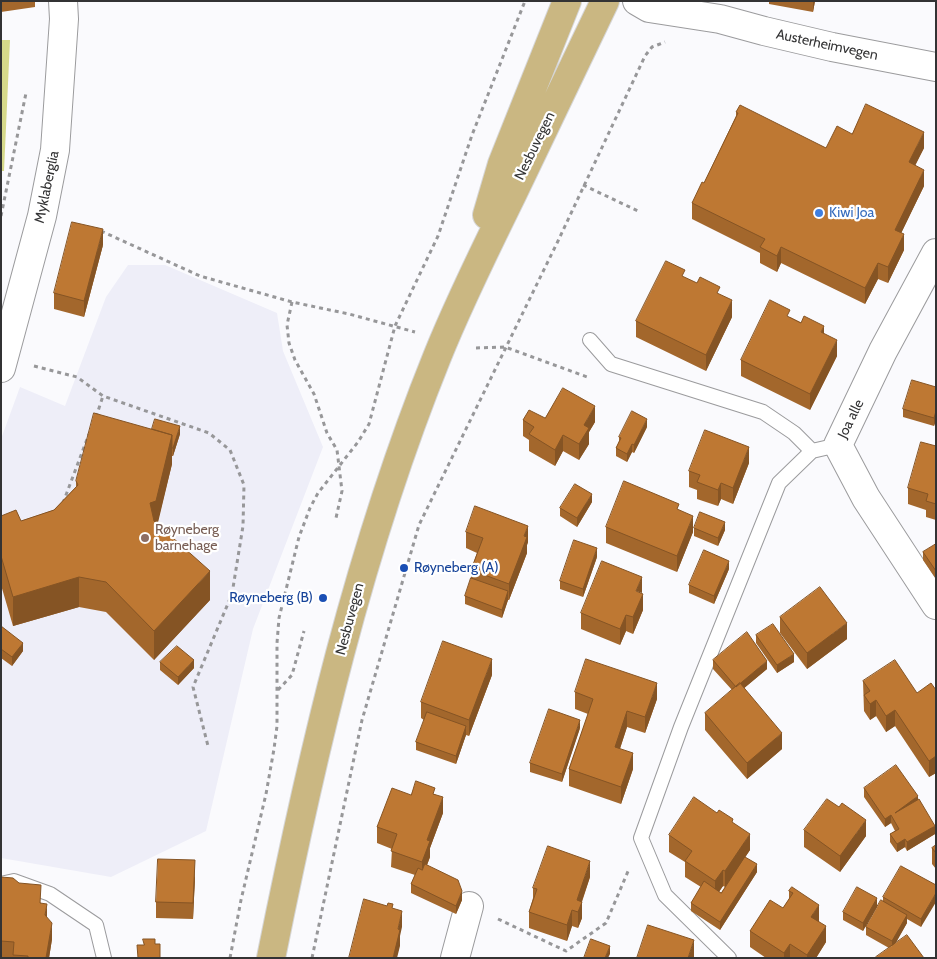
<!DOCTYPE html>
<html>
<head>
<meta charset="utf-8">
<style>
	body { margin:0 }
	#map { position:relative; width:937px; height:959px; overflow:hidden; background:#fafafd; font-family:Cabin,sans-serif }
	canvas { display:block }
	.frame { position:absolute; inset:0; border:2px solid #333334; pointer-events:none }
</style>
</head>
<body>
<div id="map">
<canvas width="937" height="959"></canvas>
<div class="frame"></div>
</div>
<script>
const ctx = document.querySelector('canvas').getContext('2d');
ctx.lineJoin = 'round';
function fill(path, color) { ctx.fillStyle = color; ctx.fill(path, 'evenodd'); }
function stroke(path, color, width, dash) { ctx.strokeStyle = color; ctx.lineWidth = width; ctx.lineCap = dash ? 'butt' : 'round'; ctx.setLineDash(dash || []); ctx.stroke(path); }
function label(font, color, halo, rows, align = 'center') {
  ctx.font = font + ' Cabin,sans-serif'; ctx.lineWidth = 4.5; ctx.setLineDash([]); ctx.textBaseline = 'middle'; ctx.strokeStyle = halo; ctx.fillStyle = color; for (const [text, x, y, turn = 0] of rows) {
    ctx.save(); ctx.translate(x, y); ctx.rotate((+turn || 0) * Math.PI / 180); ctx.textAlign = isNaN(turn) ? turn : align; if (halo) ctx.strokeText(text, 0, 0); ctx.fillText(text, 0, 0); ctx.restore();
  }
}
const built = new Path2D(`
	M128 265H165L277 313 283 351 323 447 253 629 206 831 111 877 1 858V439L20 387 65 406 106 297Z`);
const green = new Path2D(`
	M1 40H10L4 171H1Z`);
const path = new Path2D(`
	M583 185 638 211
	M1 216 26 93
	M101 231 200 276 292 302 349 314 415 332
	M292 302 287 325 289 343 295 360 314 394 327 433 337 450 342 491 336 518
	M476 348 505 347 590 378
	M34 366 77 377 103 396 209 433 230 450 244 485 243 526 232 594 193 687 208 746
	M96 417 103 396
	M63 503 89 434
	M278 690 292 675 304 631
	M498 919 566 951 606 923 629 869
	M230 958 241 900 266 794 274 749 277 726V643L279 618 299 537 310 508 318 493 358 442 369 424 395 326 438 236 472 135 525 1
	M312 958 362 720 419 525 558 241 645 56 652 47 665 42`);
const lane = new Path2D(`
	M590 340 611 364 763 412 794 433 812 451 838 445
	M1 884 14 881 50 894 96 925 104 958
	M729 958 665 895 641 838 681 727 779 483 812 451`);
const street = new Path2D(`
	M637 1 649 8 720 19 764 31 832 47 936 67
	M936 253 883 351 838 445 866 498 936 605
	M1 368 42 216 55 150 64 19 63 1
	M455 958 469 906`);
const primary = new Path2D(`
	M487 215 502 164 567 1
	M271 958C312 754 359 550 437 357 459 302 486 248 512 195 543 130 574 66 605 1`);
const wall = new Path2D(`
	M1 1H35V7L1 12Z
	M769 1H815L813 12 769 4Z
	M736 112 826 148 852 134 924 148 915 165 924 186 901 233 904 250 888 283 878 279 865 304 781 263 777 272 760 263V253L692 219V203L704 183 736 116Z
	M103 245 84 317 54 309V293Z
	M685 278 720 295 732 317 706 371 636 337V321Z
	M790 317 824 334 837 356 810 410 741 376V360Z
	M936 387V420L934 426 903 417V409Z
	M545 418 595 422 589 432V444L579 460 563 451 555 466 529 451V440L523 436V420Z
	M647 427 634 453 632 452 627 462 616 456V448L619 441V437Z
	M152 429 180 434 173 456H172V464L157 524 210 600 154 660 106 612 79 607 13 626 1 585V516L21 521 54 510 76 487V481Z
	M936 446V520L926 517V510L908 504V488Z
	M749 463 733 504 721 499 718 506 697 499V490L689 487V471Z
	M592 502 577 527 560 516V508Z
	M679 510 693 532 677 572 606 543V527Z
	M694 528 725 530 718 546 694 536Z
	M466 532 528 542 527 545V553L509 600H508L502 618 465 604V596L471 578V570L477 553 466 548Z
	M936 544V579L923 560V552Z
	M597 557 583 597 560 589V581Z
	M729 569 714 604 689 593V585Z
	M641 593 643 610 633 634 626 631 620 645 581 629V613Z
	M780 617 847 639 807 669 780 633Z
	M1 626 23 651 12 666 1 658Z
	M756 635 794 662 777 673 756 643Z
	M713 660 767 669 744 688 782 749 747 779 705 730V713L732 690 713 669Z
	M160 662 194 668 178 685 160 670Z
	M492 675 469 736 466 735 456 764 416 750V742L424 720 421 718V702Z
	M863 681 917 693 936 690V773L929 777 895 726 886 732 876 716 870 720 864 711Z
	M575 692 657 699 645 733 627 727 620 749 633 769 621 804 569 786V769L588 714 575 709Z
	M580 728 562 782 530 772V763Z
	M864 788 918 800 935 834 907 851 905 847 897 852 890 842V834L895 831 891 823 885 827 864 797Z
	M435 794 443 813 430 848V857L427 865 462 900 456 914 411 893V884L415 875 391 867 392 849 377 843V827L411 795Z
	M733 823 750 850 745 857 757 872 720 930 691 911V903L701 887 685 877V862L669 852V835ZM723 886 725 887 721 893 719 892Z
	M804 830 866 836 840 872 804 847Z
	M936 845V869L932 864V848Z
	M1 877 19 883 41 903 47 918 52 939 49 958 1 957Z
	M195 877 193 919 156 918V902Z
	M590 877 582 902V918L578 928 572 926 567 941 529 928V912L533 898V888Z
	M936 885 921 927 907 919V923L895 943 889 948 866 935V927L883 901V897Z
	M792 887 819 921 826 942 816 958H766L750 947V931L783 908 789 899V891Z
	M877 898 863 931 843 920V912Z`);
const shadedWall = new Path2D(`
	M813 1H815L813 12Z
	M924 132V148L909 178V162Z
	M924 170V186L895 246V230Z
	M103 229V245L84 317V301Z
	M904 234V250L888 283V267Z
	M781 247V263L777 272V256Z
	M878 263V279L865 304V288Z
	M732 300V317L706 371V355Z
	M824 326V342L821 332Z
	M837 340V356L810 410V394Z
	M595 406V422L589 432V444L579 460V444L584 425Z
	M936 411V420L934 426V418Z
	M647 419V427L634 453V445Z
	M180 426V434L173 456V448Z
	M172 435V464L156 531 150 503Z
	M563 435V451L555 466V450Z
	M632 444V452L627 462V454Z
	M749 447V463L733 504V488Z
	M721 483V499L718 506V490Z
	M592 494V502L577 527V518Z
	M693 516V532L677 572V556Z
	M725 522V530L718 546V538Z
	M528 526V542L527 545V553L509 600V584L524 536Z
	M597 548V557L583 597V589Z
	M729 561V569L714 604V596Z
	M210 571V600L154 660V631Z
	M79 577V607L13 626V597Z
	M642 577V593L636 591Z
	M508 591V600L502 618V610Z
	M643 594V610L633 634V617Z
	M626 615V631L620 645V629Z
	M847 623V639L807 669V653Z
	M23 643V651L12 666V657Z
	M794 654V662L777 673V665Z
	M492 659V675L469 736V720Z
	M194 660V668L178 685V677Z
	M767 661V669L736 695V687Z
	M657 683V699L645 733V717Z
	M876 700V716L870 720V704Z
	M895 710V726L886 732V716Z
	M627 711V727L615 763V747Z
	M580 720V728L562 782V774Z
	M466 726V735L456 764V756Z
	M782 733V749L747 779V763Z
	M633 753V769L621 804V787Z
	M936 756V773L929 777V761Z
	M918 796V804L895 813Z
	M443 797V813L430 848V857L422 878V862L427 840Z
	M891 815V823L885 827V819Z
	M866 820V836L840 872V856Z
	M935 826V834L907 851V842Z
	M750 834V850L725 888V871Z
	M905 839V847L897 852V844Z
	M195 860V877L193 919V903Z
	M590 861V877L578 912 577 900Z
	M757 864V872L720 930V922Z
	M723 870V886L715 897V881Z
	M462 891V900L456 914V906Z
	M936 893V902L921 927V919Z
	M877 898V907L863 931V923Z
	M582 902V918L578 928V912Z
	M47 904V920L45 915Z
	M819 905V921L811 933V917Z
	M572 910V926L567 941V925Z
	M402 911V927L400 936V946L397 958H393L398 929Z
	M907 915V923L892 950V941Z
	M52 923V939L49 958H46Z
	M826 926V942L816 958H807V955Z
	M694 940V958H688Z
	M790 944V958H784V953Z
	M610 946V954L608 958H605Z`);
const building = new Path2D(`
	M866 104 924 132 909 162 924 170 895 230 904 234 888 267 878 263 865 288 781 247 777 256 760 247 765 239 692 203 702 182 704 183 738 113 736 112 740 105 826 148 837 126 852 134Z
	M72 222 103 229 84 301 54 293Z
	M666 261 685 270 682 276 697 283 700 277 720 287 717 293 732 300 706 355 636 321Z
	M770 300 790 310 787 316 801 323 804 316 824 326 821 332 837 340 810 394 741 360Z
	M912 380 936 387V411L934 418 903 409Z
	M563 388 595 406 584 425 589 428 579 444 563 435 555 450 529 434 534 427 523 420 529 410 545 418Z
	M632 411 647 419 634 445 632 444 627 454 616 448 621 438 619 437Z
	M94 413 172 435 156 501 150 503 154 521 210 571 154 631 106 582 79 577 13 597 1 556V516L16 510 21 521 54 510 78 485 76 481Z
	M155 419 180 426 173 448H172V435L152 429Z
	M705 430 749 447 733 488 721 483 718 490 697 482 700 475 689 471Z
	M921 442 936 446V504L926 501 928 494 908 488Z
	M624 481 679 504 677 509 693 516 677 556 606 527Z
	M575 484 592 494 577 518 560 508Z
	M475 506 528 526 524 536 527 537 509 584 471 570 483 538 466 532Z
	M700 512 725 522 718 538 694 528Z
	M574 540 597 548 583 589 560 581Z
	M936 544V571L923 552Z
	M704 550 729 561 714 596 689 585Z
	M602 561 642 577 636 591 643 594 633 617 626 615 620 629 581 613Z
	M471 578 508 591 502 610 465 596Z
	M820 587 847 623 807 653 780 617Z
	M773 624 794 654 777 665 756 635Z
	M1 626 23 643 12 657 1 649Z
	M747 632 767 661 736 687 713 660Z
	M443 641 492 659 469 720 421 702Z
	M177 646 194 660 178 677 160 662Z
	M586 659 657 683 645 717 627 711 615 747 633 753 621 787 569 769 593 699 575 692Z
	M895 660 917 693 931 683 936 690V756L929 761 895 710 886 716 876 700 870 704 864 695 870 691 863 681Z
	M740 683 782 733 747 763 705 713Z
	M549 709 580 720 562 774 530 763Z
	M427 712 466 726 456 756 416 742Z
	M896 765 918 796 895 813 919 799 935 826 907 842 905 839 897 844 890 834 899 829 891 815 885 819 864 788Z
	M416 781 435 788 433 794 443 797 427 840 430 841 422 862 391 851 397 834 377 827 392 788 411 795Z
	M694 797 717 813 719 810 733 819 732 822 750 834 725 871 723 870 715 881 685 861 692 851 669 835Z
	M827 799 839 807 842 803 866 820 840 856 804 830Z
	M936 845V853L932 848Z
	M548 846 590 861 577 900 582 902 578 912 572 910 567 925 529 912 537 889 533 888Z
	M745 857 757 864 720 922 691 903 704 881 721 893Z
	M158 859 195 860 193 903 156 902Z
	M425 864 458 880 462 891 456 906 411 884 418 868 422 870Z
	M901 866 936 885V893L921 919 883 897Z
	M1 877 13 878 19 883 41 885 40 903 47 904 45 915 52 923 46 958H28V956L13 955 14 942 1 941Z
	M792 887 819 905 811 917 826 926 807 955 790 944 784 953 750 931 770 900 783 908 793 893 789 891Z
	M857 887 877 898 863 923 843 912Z
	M364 899 387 906 388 903 393 904 392 908 402 911 398 929 400 930 393 958H349Z
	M881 900 907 915 892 941 866 927Z
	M648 925 694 940 688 958H637Z
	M907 935 924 958H877L876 957Z
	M143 939H155V944H160V958H138L137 945H144Z
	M591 939 610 946 605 958H584Z`);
const markers = [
	[819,213,5,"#3f7fe0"],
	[145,538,5,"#8d6e63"],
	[404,568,5,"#1a4fb4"],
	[323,598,5,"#1a4fb4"]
];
const streetNames = [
	["Austerheimvegen",827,45,12],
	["Nesbuvegen",535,146,-64],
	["Myklaberglia",47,187,-78],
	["Joa alle",851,419,-64],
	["Nesbuvegen",350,619,-75]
];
const shopNames = [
	["Kiwi Joa",829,213]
];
const educationNames = [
	["Røyneberg",155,530],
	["barnehage",155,546]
];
const transitNames = [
	["Røyneberg (A)",414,568],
	["Røyneberg (B)",313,598,"right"]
];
fill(built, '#eeeef8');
fill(green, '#d6d98a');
stroke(lane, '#9b9b9d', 16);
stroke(street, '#9b9b9d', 30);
stroke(primary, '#d6d6d6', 30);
stroke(path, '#979799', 3, [4, 4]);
stroke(lane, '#fff', 14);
stroke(street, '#fff', 28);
stroke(primary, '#cab782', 28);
fill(wall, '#a3672c');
fill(shadedWall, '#855424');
fill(building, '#be7833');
stroke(building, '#855424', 1);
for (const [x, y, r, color] of markers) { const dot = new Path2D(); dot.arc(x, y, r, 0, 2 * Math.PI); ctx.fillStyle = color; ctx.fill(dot); stroke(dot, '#fff', 2); }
label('14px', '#333334', '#fff', streetNames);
label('14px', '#366cbe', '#fff', shopNames, 'left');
label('14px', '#785e54', '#fff', educationNames, 'left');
label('14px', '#164399', '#fff', transitNames, 'left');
</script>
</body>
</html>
